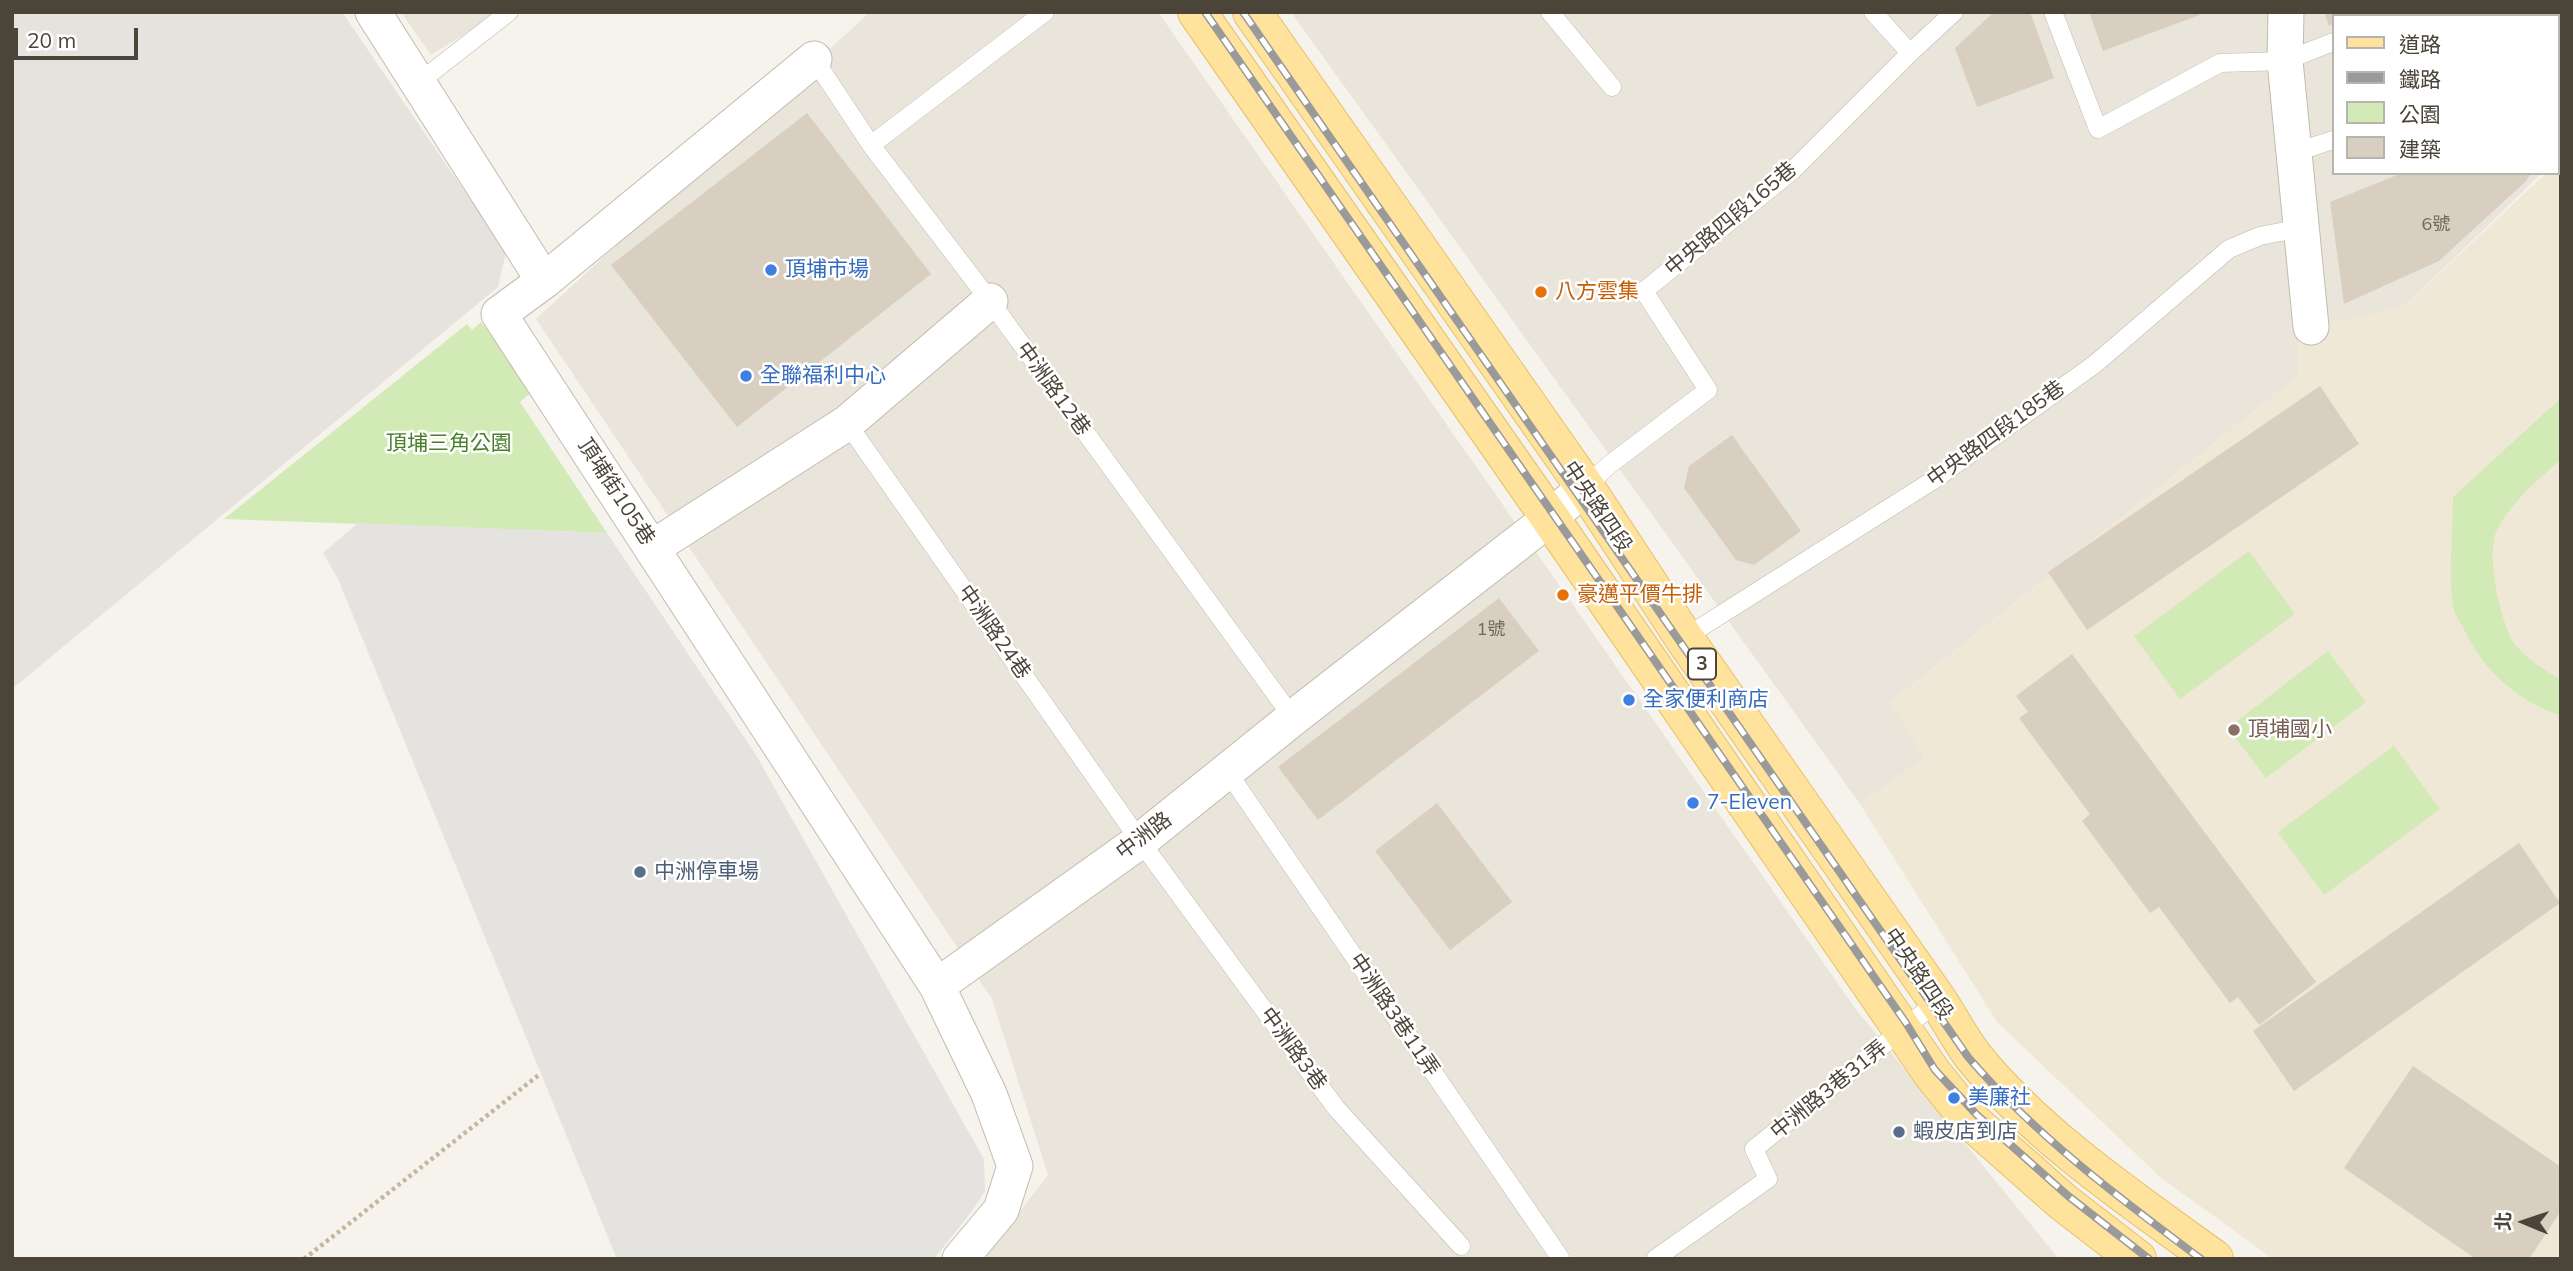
<!DOCTYPE html>
<html>
<head>
<meta charset="utf-8">
<style>
	body { margin:0 }
	#map { position:relative; width:2573px; height:1271px; overflow:hidden; background:#f6f3ec; font-family:Mulish,"Noto Sans TC",sans-serif }
	canvas { display:block }
	.frame { position:absolute; inset:0; border:14px solid #4b4439; pointer-events:none }
	.legend { position:absolute; left:2332px; top:14px; width:228px; height:161px; box-sizing:border-box; background:#fff; border:2px solid #b7b4b0; margin:0; padding:9px 12px; list-style:none; font-size:21px; color:#4b4439 }
	.legend li { display:flex; align-items:center; gap:14px; height:35px }
	.legend b { width:35px; border:2px solid #b7b4b0 }
	.north { position:absolute; left:2489px; top:1187px; width:70px; height:70px; -webkit-text-stroke:5px #fff; paint-order:stroke; rotate:272deg; font-size:19px; font-weight:700; line-height:28px; text-align:center; color:#4b4439 }
	.north::after { content:''; display:block; margin:auto; width:24px; height:32px; background:#4b4439; clip-path:polygon(50% 0,100% 100%,50% 72%,0 100%) }
	.scale { position:absolute; left:14px; top:28px; width:124px; height:32px; box-sizing:border-box; border:4px solid #4b4439; border-top:0; padding-left:9px; font-size:21px; line-height:24px; white-space:nowrap; color:#4b4439; -webkit-text-stroke:5px #fff; paint-order:stroke }
</style>
</head>
<body>
<div id="map">
<canvas width="2573" height="1271"></canvas>
<div class="frame"></div>
<ul class="legend">
<li><b style="height:9px;background:#ffe39c"></b>道路</li>
<li><b style="height:9px;background:#9a9a9a"></b>鐵路</li>
<li><b style="height:19px;background:#d2eab5"></b>公園</li>
<li><b style="height:19px;background:#d8cfc1"></b>建築</li>
</ul>
<div class="north">北</div>
<div class="scale">20 m</div>
</div>
<script>
const ctx = document.querySelector('canvas').getContext('2d');
ctx.lineJoin = 'round';
function fill(path, color) { ctx.fillStyle = color; ctx.fill(path, 'evenodd'); }
function stroke(path, color, width, dash) { ctx.strokeStyle = color; ctx.lineWidth = width; ctx.lineCap = dash ? 'butt' : 'round'; ctx.setLineDash(dash || []); ctx.stroke(path); }
function label(font, color, halo, rows, align = 'center') {
  ctx.font = font + ' Mulish,"Noto Sans TC",sans-serif'; ctx.lineWidth = 5; ctx.setLineDash([]); ctx.textBaseline = 'middle'; ctx.strokeStyle = halo; ctx.fillStyle = color; for (const [text, x, y, turn = 0] of rows) {
    ctx.save(); ctx.translate(x, y); ctx.rotate((+turn || 0) * Math.PI / 180); ctx.textAlign = isNaN(turn) ? turn : align; if (halo) ctx.strokeText(text, 0, 0); ctx.fillText(text, 0, 0); ctx.restore();
  }
}
const residential = new Path2D(`
	M401 12H500L431 55Z
	M870 12H1158L1855 1008 2059 1259H983L1048 1175 992 999 536 319Z
	M1291 12H2561V155L2557 158V16H2333V173H2542L2406 305 2297 377 1891 702 1925 758 1860 804Z`);
const industrial = new Path2D(`
	M12 12H342L506 252 498 287 12 689Z`);
const education = new Path2D(`
	M2561 159V1259H2273L2160 1177 1997 1022 1860 804 1925 758 1890 703 2297 377 2298 331 2406 305 2546 173H2557V163Z`);
const green = new Path2D(`
	M481 322 533 391 520 402 607 533 224 519 467 324 472 330Z
	M2561 398V459C2537 481 2512 501 2497 530 2485 553 2501 630 2518 648 2530 661 2546 671 2561 680V716C2517 700 2484 672 2464 629 2460 622 2454 613 2453 605 2448 575 2453 528 2453 497Z
	M2249 551 2295 614 2180 699 2134 636Z
	M2328 651 2366 702 2266 778 2228 728Z
	M2394 746 2440 809 2324 895 2278 832Z`);
const parking = new Path2D(`
	M358 523 607 533 756 755 984 1159 985 1191 972 1211 934 1259H617L338 579 323 553Z`);
const building = new Path2D(`
	M1994 12H2030L2054 78 1977 107 1955 48Z
	M2089 12H2205V13L2103 51Z
	M2324 12H2364L2365 13 2356 16H2333V24L2329 26Z
	M807 113 931 274 737 427 611 265Z
	M2402 173H2531L2526 181 2439 261 2344 304 2330 202Z
	M2320 386 2359 444 2087 630 2048 572Z
	M1732 435 1801 531 1754 565 1736 560 1684 488 1689 466Z
	M1499 598 1539 651 1318 820 1278 767Z
	M2072 654 2316 982 2259 1025 2238 997 2230 1003 2159 907 2150 913 2082 821 2090 814 2019 718 2028 712 2016 696Z
	M1437 803 1512 902 1450 950 1375 851Z
	M2519 843 2560 903 2294 1091 2253 1031Z
	M2413 1066 2561 1167V1211L2529 1259H2476L2344 1168Z`);
const path = new Path2D(`
	M304 1259 540 1074`);
const lane = new Path2D(`
	M1550 12 1612 87
	M1873 12 1910 53
	M2053 12 2098 129 2220 63 2285 61 2333 42
	M2403 16 2413 12
	M814 59 871 145 990 301 1293 718
	M2557 67 2561 66
	M418 83 509 12
	M871 145 1045 12
	M2293 153 2333 140
	M847 423 1140 841 1336 1108 1461 1246
	M1585 487 1609 465 1708 390 1644 291 1793 170 1910 53 1954 12
	M1684 638 1935 479 2095 364 2229 249 2260 236 2301 228
	M1227 771 1561 1259
	M1655 1259 1768 1179 1754 1149 1938 1001`);
const street = new Path2D(`
	M373 12 544 281 499 314 937 986
	M2286 12 2285 61 2311 327
	M544 281 814 59
	M652 548 847 423 990 301
	M960 1259 1001 1210 1015 1166 989 1094 937 986 1140 841 1293 718 1550 518 1585 487`);
const primary = new Path2D(`
	M1197 12 1550 518 1932 1073 1969 1119 2063 1202 2137 1259
	M1252 12 1585 487 1684 638 1938 1001C1950 1019 1960 1039 1973 1056 2035 1134 2132 1200 2214 1259`);
const rail = new Path2D(`
	M1205 12 1906 1023 1935 1070 1977 1115 2067 1195 2149 1259
	M1243 12 1968 1057C2036 1136 2118 1197 2201 1259`);
const markers = [
	[771,270,7,"#3f7fe0"],
	[1541,292,7,"#e8710a"],
	[746,376,7,"#3f7fe0"],
	[1563,595,7,"#e8710a"],
	[1629,700,7,"#3f7fe0"],
	[2234,730,7,"#8d6e63"],
	[1693,803,7,"#3f7fe0"],
	[640,872,7,"#5c6f8a"],
	[1954,1098,7,"#3f7fe0"],
	[1899,1132,7,"#5c6f8a"]
];
const numberNames = [
	["6號",2436,225],
	["1號",1491,630]
];
const shields = [
	[1702,664,28]
];
const shieldNames = [
	["3",1702,664]
];
const streetNames = [
	["中央路四段165巷",1731,219,-40],
	["中洲路12巷",1053,389,54],
	["中央路四段185巷",1996,434,-36],
	["頂埔街105巷",616,492,57],
	["中央路四段",1597,507,56],
	["中洲路24巷",994,632,55],
	["中洲路",1144,836,-37],
	["中央路四段",1918,974,56],
	["中洲路3巷11弄",1394,1015,56],
	["中洲路3巷",1293,1049,54],
	["中洲路3巷31弄",1829,1090,-39]
];
const shopNames = [
	["頂埔市場",785,270],
	["全聯福利中心",760,376],
	["全家便利商店",1643,700],
	["7-Eleven",1707,803],
	["美廉社",1968,1098]
];
const foodNames = [
	["八方雲集",1555,292],
	["豪邁平價牛排",1577,595]
];
const parkNames = [
	["頂埔三角公園",449,444]
];
const educationNames = [
	["頂埔國小",2248,730]
];
const serviceNames = [
	["中洲停車場",654,872],
	["蝦皮店到店",1913,1132]
];
fill(residential, '#eae5da');
fill(industrial, '#e6e2dd');
fill(education, '#efe8d6');
fill(green, '#d2eab5');
fill(parking, '#e5e3e0');
fill(building, '#d8cfc1');
stroke(lane, '#c2bbae', 19);
stroke(street, '#c2bbae', 37);
stroke(primary, '#e6c16a', 40);
stroke(path, '#c4b79f', 4.5, [3.5, 3.5]);
stroke(lane, '#fff', 18);
stroke(street, '#fff', 35);
stroke(primary, '#ffe39c', 38);
stroke(rail, '#9a9a9a', 8);
stroke(rail, '#fff', 5, [16]);
for (const [x, y, r, color] of markers) { const dot = new Path2D(); dot.arc(x, y, r, 0, 2 * Math.PI); ctx.fillStyle = color; ctx.fill(dot); stroke(dot, '#fff', 2.5); }
label('18px', '#6e675b', null, numberNames);
for (const [x, y, w] of shields) { const box = new Path2D(); box.roundRect(x - w / 2, y - 15.5, w, 31, 5); ctx.fillStyle = '#fff'; ctx.fill(box); stroke(box, '#4b4439', 2); }
label('bold 19px', '#4b4439', null, shieldNames);
label('21px', '#4b4439', '#fff', streetNames);
label('21px', '#366cbe', '#fff', shopNames, 'left');
label('21px', '#c56008', '#fff', foodNames, 'left');
label('21px', '#4a7f2a', '#fff', parkNames);
label('21px', '#785e54', '#fff', educationNames, 'left');
label('21px', '#4e5e75', '#fff', serviceNames, 'left');
</script>
</body>
</html>
